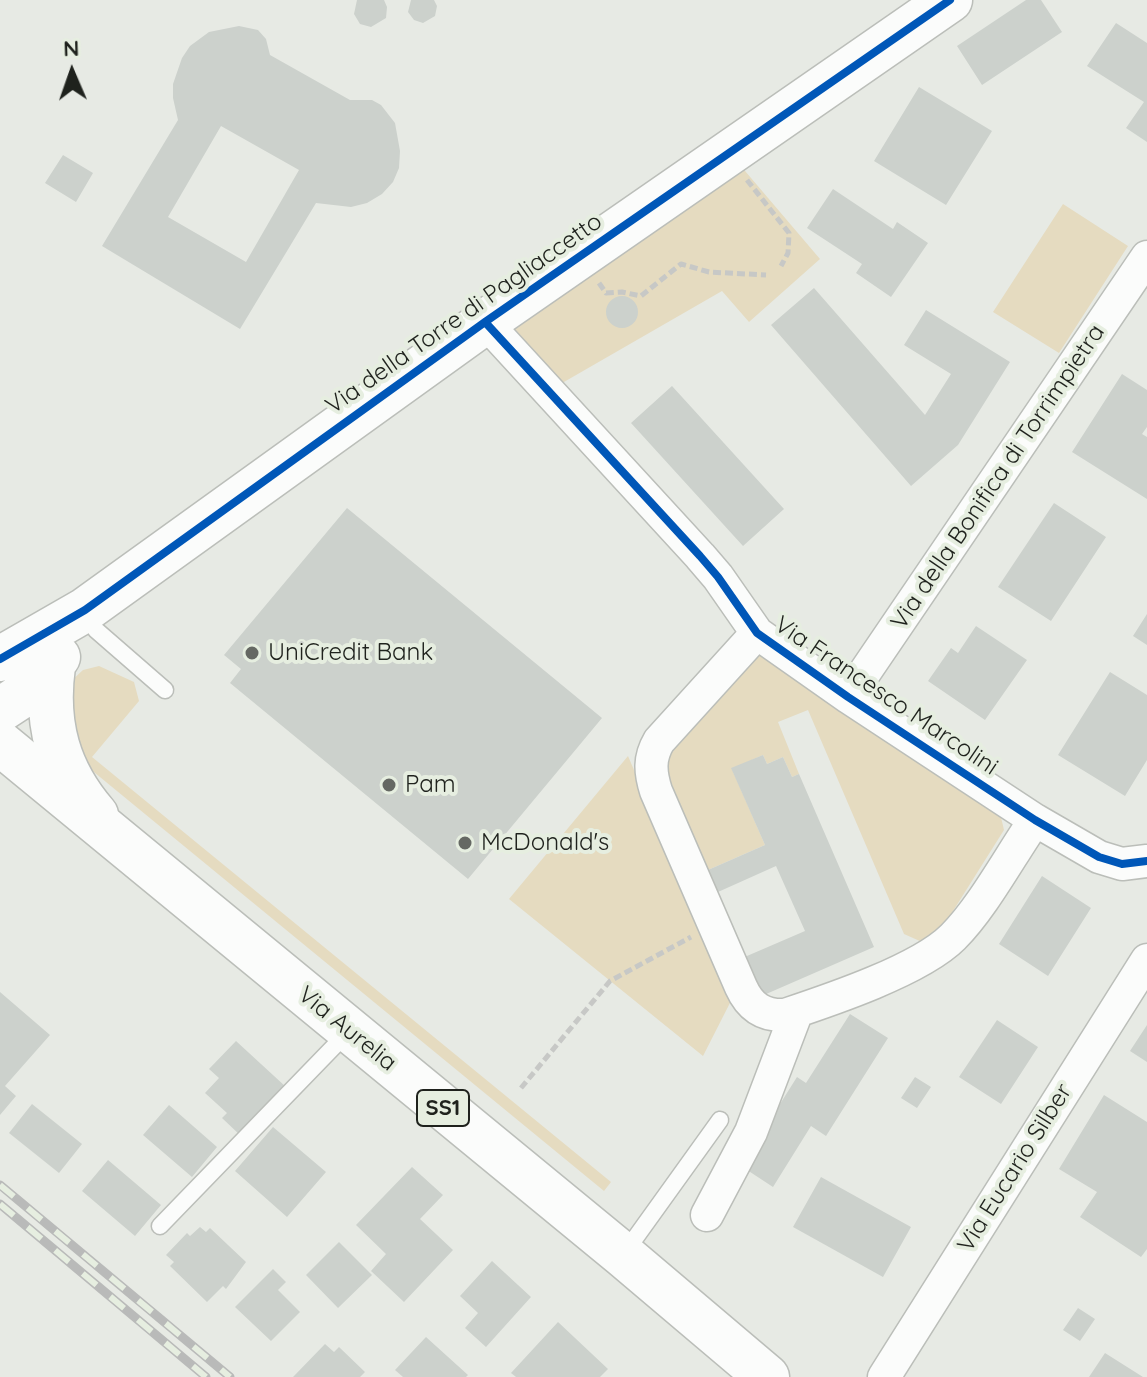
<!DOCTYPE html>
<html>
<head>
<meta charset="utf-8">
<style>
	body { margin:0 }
	#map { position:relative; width:1147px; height:1377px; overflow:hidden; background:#e7eae4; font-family:Quicksand,sans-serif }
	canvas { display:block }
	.north { position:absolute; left:32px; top:32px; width:80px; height:80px; -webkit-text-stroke:6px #e6eee0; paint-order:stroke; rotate:358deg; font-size:22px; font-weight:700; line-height:32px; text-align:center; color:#1f221d }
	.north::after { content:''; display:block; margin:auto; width:28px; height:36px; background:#1f221d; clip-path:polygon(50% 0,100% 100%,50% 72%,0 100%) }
</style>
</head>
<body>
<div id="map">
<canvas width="1147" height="1377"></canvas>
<div class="north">N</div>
</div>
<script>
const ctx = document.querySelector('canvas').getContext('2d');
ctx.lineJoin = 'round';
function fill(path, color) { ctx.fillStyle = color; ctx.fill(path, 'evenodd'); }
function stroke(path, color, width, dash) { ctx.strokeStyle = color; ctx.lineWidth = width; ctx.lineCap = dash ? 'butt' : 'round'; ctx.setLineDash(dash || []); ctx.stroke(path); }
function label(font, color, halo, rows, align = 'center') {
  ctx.font = font + ' Quicksand,sans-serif'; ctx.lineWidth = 8; ctx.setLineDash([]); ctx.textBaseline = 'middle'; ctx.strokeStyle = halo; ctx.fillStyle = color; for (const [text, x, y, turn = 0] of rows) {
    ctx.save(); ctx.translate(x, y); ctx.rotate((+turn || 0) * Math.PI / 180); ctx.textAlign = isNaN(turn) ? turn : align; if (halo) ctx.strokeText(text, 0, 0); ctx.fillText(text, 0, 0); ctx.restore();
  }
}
const green = new Path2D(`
	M734 158 820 259 749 322 722 291 557 386 501 325Z
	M1063 204 1128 246 1059 353 993 312Z
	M760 651 1000 813 1004 830 931 946 904 934 808 710 778 722 799 774 792 777 783 757 767 764 763 755 732 769 765 845 708 870 664 766 666 752Z
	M99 666 134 682 139 701 92 757 611 1182 604 1191 78 759 69 683 83 670Z
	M628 756 732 999 703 1056 509 899Z`);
const building = new Path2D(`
	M357 0H384L387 7 386 18 371 27 360 24 354 14Z
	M411 0H434L437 6 435 16 423 23 414 20 408 12Z
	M1026 0H1041L1062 32 982 85 957 46Z
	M1116 23 1147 43V142L1126 128 1144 102 1087 66Z
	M239 26 258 30 266 39 270 55 350 100H372L381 105 395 123 400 151 399 168 393 182 382 194 367 203 351 207 316 203 240 329 102 246 178 120 173 98V84L182 58 190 46 209 32ZM221 126 299 170 246 262 168 217Z
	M919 87 992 131 946 205 874 161Z
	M63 155 93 173 76 202 45 183Z
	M833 189 893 229 897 222 928 243 891 297 856 273 862 264 807 228Z
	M814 288 925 415 951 374 904 345 926 310 1010 362 958 445 911 486 771 325Z
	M606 312a16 16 0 1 1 32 0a16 16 0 1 1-32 0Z
	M1122 374 1147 390V427L1142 434 1147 437V499L1072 452Z
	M672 386 784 509 743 546 631 423Z
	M1054 503 1106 537 1051 621 998 587Z
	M347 508 602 718 468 879 230 683 241 669 224 655Z
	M1147 614V645L1133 636Z
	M976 626 1027 660 985 720 928 681 951 648 958 653Z
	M1110 672 1147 695V760L1125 796 1058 755Z
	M763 755 767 764 783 757 792 777 799 774 874 947 757 998 740 959 805 931 776 866 718 892 708 870 765 845 731 768Z
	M1042 876 1091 908 1048 976 999 944Z
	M0 992 50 1035 5 1086 16 1096 0 1115Z
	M850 1014 888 1038 826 1136 811 1126 773 1187 741 1166 797 1077 806 1083Z
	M997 1020 1038 1047 1001 1104 959 1077Z
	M1147 1025V1062L1130 1051Z
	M236 1041 286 1087 241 1136 222 1118 227 1113 205 1093 219 1078 209 1069Z
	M915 1077 931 1087 917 1108 901 1098Z
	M1104 1095 1147 1122V1249L1141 1257 1080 1217 1097 1192 1059 1169Z
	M32 1104 82 1144 59 1173 9 1133Z
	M169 1105 217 1147 192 1177 143 1135Z
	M273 1127 326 1172 287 1217 235 1171Z
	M108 1160 161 1205 135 1236 82 1191Z
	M412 1167 443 1195 420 1219 453 1250 404 1302 371 1271 386 1254 356 1225Z
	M821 1177 911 1227 883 1277 793 1227Z
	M200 1227 206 1232 210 1228 246 1262 226 1289 223 1286 207 1302 170 1266 174 1262 166 1255 187 1233 190 1236Z
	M339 1242 372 1275 338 1308 306 1275Z
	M492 1261 531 1297 486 1347 465 1328 478 1313 460 1296Z
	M273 1269 286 1282 278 1290 300 1312 271 1341 235 1307Z
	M1078 1308 1095 1319 1080 1341 1063 1330Z
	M558 1322 608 1369 600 1377H516L511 1373Z
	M426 1337 468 1375 466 1377H403L395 1370Z
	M325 1344 334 1352 339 1347 365 1372 360 1377H293Z
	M1105 1353 1143 1377H1089Z`);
const path = new Path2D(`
	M747 180 789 233 788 253 781 266
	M599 283 606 293 622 292 641 296 681 264 709 272 766 275
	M521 1088 610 981 691 937`);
const lane = new Path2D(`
	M85 610 96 630 165 690
	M160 1226 348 1032
	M623 1255 720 1120`);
const street = new Path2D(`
	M485 322 700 556 718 577 757 633 848 697 1035 820 1099 857 1122 864 1147 861
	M757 633 659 741C649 758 650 772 656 791L741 987C750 1007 763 1016 785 1015 830 1000 920 970 953 937 983 907 1010 856 1035 820
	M848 697 1147 257
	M707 1215 751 1132 797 1011
	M884 1377 1147 960`);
const secondary = new Path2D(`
	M0 659 85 610 485 322 950 0
	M53 666C45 724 58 771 96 815
	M0 710 35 687 58 657`);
const primary = new Path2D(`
	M0 743 623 1255 767 1377`);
const rail = new Path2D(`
	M0 1185 230 1377
	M0 1204 206 1377`);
const cycleway = new Path2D(`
	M485 322 700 556 718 577 757 633 848 697 1035 820 1099 857 1122 864 1147 861
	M0 659 85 610 485 322 950 0`);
const markers = [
	[252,653,8,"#656863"],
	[389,785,8,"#656863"],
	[465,843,8,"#656863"]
];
const shields = [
	[443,1108,52]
];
const shieldNames = [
	["SS1",443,1108]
];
const streetNames = [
	["Via della Torre di Pagliaccetto",464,314,-35],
	["Via della Bonifica di Torrimpietra",998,477,-56],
	["Via Francesco Marcolini",886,696,34],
	["Via Aurelia",347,1029,39],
	["Via Eucario Silber",1015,1168,-58]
];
const poiNames = [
	["UniCredit Bank",268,653],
	["Pam",405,785],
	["McDonald's",481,843]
];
fill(green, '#e5dbc0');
fill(building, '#ccd1cc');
stroke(lane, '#bbbeb9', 19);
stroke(street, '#bbbeb9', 35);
stroke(secondary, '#bbbeb9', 47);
stroke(primary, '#bbbeb9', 47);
stroke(path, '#c7c8c6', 5, [8, 4]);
stroke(lane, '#fbfcfb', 16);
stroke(street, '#fbfcfb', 32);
stroke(secondary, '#fbfcfb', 44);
stroke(primary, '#fbfcfb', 44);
stroke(rail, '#b9bab9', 9);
stroke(rail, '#e6eee0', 6, [18]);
stroke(cycleway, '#0057b8', 8);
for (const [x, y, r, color] of markers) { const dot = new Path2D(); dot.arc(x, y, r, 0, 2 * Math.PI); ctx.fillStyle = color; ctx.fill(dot); stroke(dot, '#e6eee0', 3); }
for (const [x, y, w] of shields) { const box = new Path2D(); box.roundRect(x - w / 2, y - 18, w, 36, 6); ctx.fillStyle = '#e6eee0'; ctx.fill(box); stroke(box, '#1f221d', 2); }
label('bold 22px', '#1f221d', null, shieldNames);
label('24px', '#1f221d', '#e6eee0', streetNames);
label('24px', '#1f221d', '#e6eee0', poiNames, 'left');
</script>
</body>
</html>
